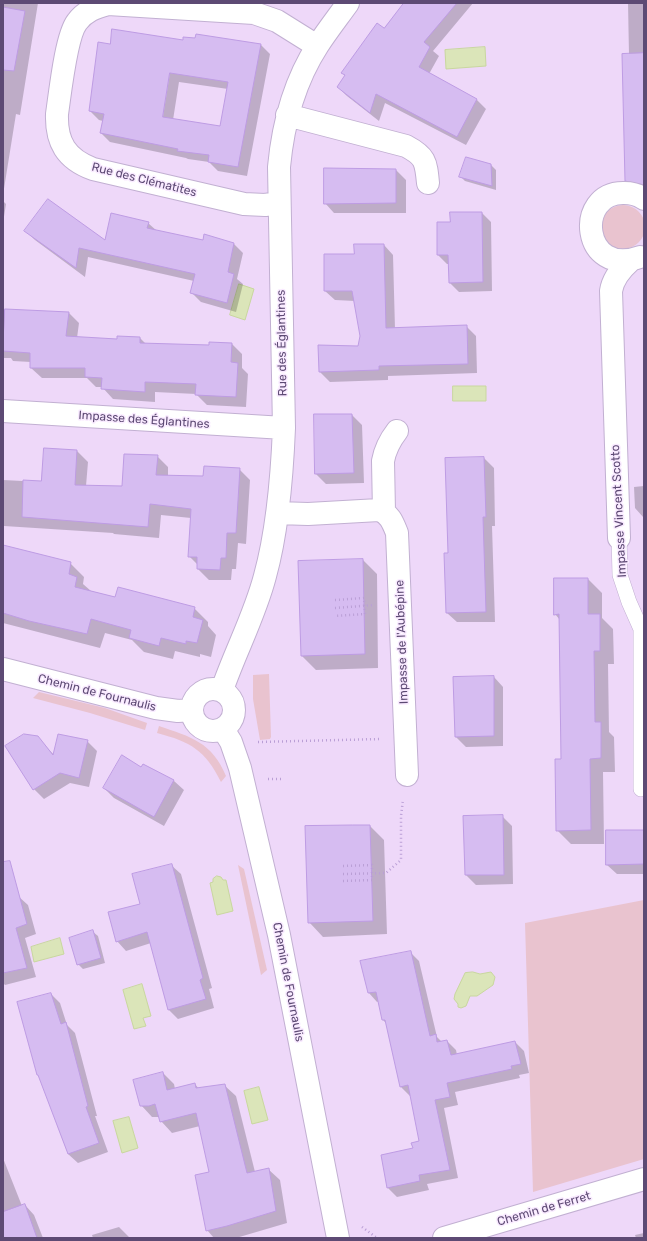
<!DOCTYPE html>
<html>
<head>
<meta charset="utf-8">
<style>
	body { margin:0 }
	#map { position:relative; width:647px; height:1241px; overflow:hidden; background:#f5e4fc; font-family:Rubik,sans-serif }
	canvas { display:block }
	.frame { position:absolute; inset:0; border:4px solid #5d4a74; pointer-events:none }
</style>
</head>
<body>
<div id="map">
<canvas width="647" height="1241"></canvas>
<div class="frame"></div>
</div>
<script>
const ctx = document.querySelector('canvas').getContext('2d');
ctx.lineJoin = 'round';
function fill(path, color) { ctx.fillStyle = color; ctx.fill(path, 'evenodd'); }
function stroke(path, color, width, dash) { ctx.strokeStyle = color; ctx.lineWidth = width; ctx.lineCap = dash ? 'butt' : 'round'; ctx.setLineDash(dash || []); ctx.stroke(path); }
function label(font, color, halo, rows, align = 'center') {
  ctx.font = font + ' Rubik,sans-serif'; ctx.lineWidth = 3; ctx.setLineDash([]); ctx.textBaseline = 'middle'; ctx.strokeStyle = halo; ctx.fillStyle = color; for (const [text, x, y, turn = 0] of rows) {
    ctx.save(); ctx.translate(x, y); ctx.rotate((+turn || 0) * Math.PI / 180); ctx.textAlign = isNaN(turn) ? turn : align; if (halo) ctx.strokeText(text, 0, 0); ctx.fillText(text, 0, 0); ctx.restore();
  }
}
const residential = new Path2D(`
	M3 3H644V1238H3Z`);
const green = new Path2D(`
	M601 227a22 22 0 1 1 44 0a22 22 0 1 1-44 0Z
	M269 674 271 737 270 739 260 740 253 699V675Z
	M39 692 105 708 147 723 145 730 90 713 33 698Z
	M159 726C191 737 212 742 226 776L221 782C205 750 191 742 157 733Z
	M238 865 244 869 267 970 261 975Z
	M644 900V1159L533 1192 525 923Z`);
const water = new Path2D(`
	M485 47 486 66 446 69 445 50Z
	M239 284 254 289 245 320 230 315Z
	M453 386H486V401H453Z
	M217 876 221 877 223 880H226L233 911 217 915 210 883 213 882V879Z
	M60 938 64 954 34 962 31 947Z
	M473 972 480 974 491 972 495 977 493 985 477 996H470L466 1006 461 1008 458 1007V1004L454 999 455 994 465 973Z
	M142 984 151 1016 143 1018 146 1026 134 1029 123 990Z
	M259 1087 268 1120 252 1124 244 1091Z
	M129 1117 138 1148 122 1153 113 1121Z`);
const shadow = new Path2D(`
	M3 3H38L20 115 16 114 3 195Z
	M405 3H473L433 51 439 56 429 74 477 100 486 109 466 145 385 103 379 121 347 96 338 87 346 76 342 73 385 30Z
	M628 3H644V174L629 55Z
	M183 41 261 45 270 54 247 176 218 171 209 162 188 159 186 158 110 142 101 133 103 121 99 120 90 111ZM179 82 228 89 221 127 173 120Z
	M491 165 496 170V190L465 181 460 176Z
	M396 170 406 180V213H334L325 203Z
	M3 201 6 204 3 223Z
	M482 213 491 222 492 291 459 292 450 283 449 264H447L438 255 451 223Z
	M148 223 157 231 203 241 234 244 243 253 237 279 243 284 236 312 201 302 191 292 194 281 88 257 85 277 35 240 26 231 106 242Z
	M384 245 393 255 395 329 466 326 476 336 477 373 388 376V380L330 382 320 372 359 347 361 336 355 301 335 300 325 291 355 255Z
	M3 310 69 313 79 323 77 338 117 340 118 337 140 338 146 344 209 346 232 344 242 354V368L248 374 246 407 207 405 196 394 155 392V402L113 399 102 387H96L87 378H42L31 368V362L13 361 11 358H3Z
	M315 415H352L362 425 364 483 326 484 316 474Z
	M77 451 88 462 86 486 123 487 157 456 168 467V476L204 477 239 469 250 480 246 544 238 543 236 569H232L231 580H209L198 569V565L189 556 191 518 161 515 159 538 114 534 113 533 4 526 3 524V480L42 482Z
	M484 458 494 468 495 526H492L495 622H457L447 613 449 554Z
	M644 486V517H643L635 508 634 487Z
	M3 546 70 563 84 577 83 584 91 591 115 598 194 608 208 622V626L216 635 211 657 200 654V657L175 651 173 659 144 652 132 640 105 633 100 648 3 623Z
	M363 560 377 574 378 668 316 670 302 656Z
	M588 579 602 593V618L613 629 614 664H608L609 732 614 737 615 772H603L604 844H571L557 830 562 760 560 620 555 614Z
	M494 677 503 687V746L466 747 456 737 454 678Z
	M37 737 54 755 87 741 97 751 89 787 70 783 44 799 34 789Z
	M143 765 174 781 184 790 164 826 114 798 104 788 141 768Z
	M502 816 512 826 513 884 476 885 466 875Z
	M370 826 384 840 387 934 323 937 309 922Z
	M644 831V874H617L607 865Z
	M3 865 18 896 28 905 36 934 25 938 36 977 5 985 3 983Z
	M171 865 181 874 212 988 209 989 214 1008 178 1019 168 1009 151 943 126 951 117 941 141 904Z
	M93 932 98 936 105 963 83 969 78 964Z
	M410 952 419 961 437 1037 442 1042 447 1041 456 1050 457 1055 515 1042 524 1051 529 1073 519 1075 520 1078 455 1092 458 1105 444 1108 458 1178 427 1184 429 1190 397 1197 388 1188 414 1149 421 1142 411 1095 410 1096 401 1087 386 1023 383 1020 379 1001 377 1002 369 993Z
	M51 994 60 1003 67 1025 75 1033 97 1116H95L108 1152 78 1163 68 1154 40 1077Z
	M163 1073 174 1084 175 1089 195 1084 199 1089 224 1085 236 1096 255 1172 268 1169 280 1180 287 1223 236 1238H214L207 1230 210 1173 200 1126 172 1133 161 1121 160 1117H152L141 1105Z
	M3 1158 22 1206 25 1205 34 1215 43 1238H3Z
	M119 1227 130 1238H93L92 1235Z
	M644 1233V1238H636L635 1235Z`);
const building = new Path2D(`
	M404 3H457L424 42 430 47 419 67 477 99 457 137 376 94 370 113 337 87 345 75 341 73 377 23 384 28Z
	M3 7 25 11 14 71 3 70Z
	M112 29 183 40V37L195 38 196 34 261 44 238 167 208 162 209 155 177 151 178 149 100 133 104 114 89 111 98 42 110 44ZM170 73 228 82 220 126 163 117Z
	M644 53V185L625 181 622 54Z
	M466 157 491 164 492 186 459 177Z
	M324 168 396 169V203L324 204Z
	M48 199 105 240 111 213 149 222 147 228 203 240 204 234 234 243 228 272 234 274 227 303 190 293 195 274 79 248 76 268 24 231Z
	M450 212H482L483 282 449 283 448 255H437V222H450Z
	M354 244H384L386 328 467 325 468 364 379 366V370L319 372 318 345 358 346 360 336 352 291H324V254H354Z
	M5 309 69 312 66 336 117 339V336L140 337V343L209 345V342L232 343 231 362 238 363 236 397 195 395 196 384 145 382V392L101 389 102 378 85 377V368H30V353L3 351Z
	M314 414H352L354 473 315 474Z
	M44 448 77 450 75 485 122 486 124 454 158 455 156 475 203 476 204 466 240 468 236 533H227L226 558H221L220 570 197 569V557H188L191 509 150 504 148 527 22 517 23 480 41 481Z
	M484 457 486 517H483L486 612 446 613 444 553H448L445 458Z
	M3 545 71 562 69 574 77 577 75 587 115 597 118 587 195 607 193 617 203 620 197 643 186 641V644L161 638 159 646 129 638 131 630 91 619 87 634 29 621 3 613Z
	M363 559 365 654 301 656 298 561Z
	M554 578H588V614H600V651H594L595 722H601V758L590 759 591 830 556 831 555 759H561L559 614 554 615Z
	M494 676V736L455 737 453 677Z
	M24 734 38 736 53 755 58 734 88 740 79 778 60 773 33 790 5 746Z
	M122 755 141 767 143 764 174 780 154 817 103 788Z
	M503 815 504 875H465L463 816Z
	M353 825H370L373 921 308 923 305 826Z
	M606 830H644V864L606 865Z
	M10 861 27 924 16 928 27 968 3 973V862Z
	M172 864 203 978 200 980 206 999 168 1010 147 932 116 942 108 912 140 904 132 874Z
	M93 930 101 958 77 965 69 938Z
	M411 951 430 1036 436 1034 437 1042 447 1040 451 1055 515 1041 521 1064 511 1066 512 1069 447 1083 450 1097 435 1100 450 1170 419 1175 420 1181 387 1188 381 1155 413 1148 411 1143 419 1141 408 1085 400 1087 385 1020H382L376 992 368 993 360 961Z
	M51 993 61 1024 66 1022 88 1106 86 1107 99 1143 68 1154 38 1075H37L17 1002Z
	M163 1072 167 1090 195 1083 196 1088 225 1084 247 1173 269 1168 276 1211 227 1226 206 1231 195 1175 209 1172 196 1113 160 1122 155 1104 149 1106H140L133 1080Z
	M25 1204 37 1238H3V1212Z`);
const path = new Path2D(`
	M335 600 364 598 365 614 335 616
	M335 608 374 605
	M258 742 381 739
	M268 779H281
	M343 874 386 873 401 860V816L403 800
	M343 881 372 880V865L343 866
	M362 1227 377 1238`);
const service = new Path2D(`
	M619 538 620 575 629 602 641 629V789`);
const minor = new Path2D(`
	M287 115 406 146C425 156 426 161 428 183
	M279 203 265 205 244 204 93 169C66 159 56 142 57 114 60 94 66 36 77 22 85 11 96 7 108 4L254 13 277 21 317 46
	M640 257C582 278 574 192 624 193 631 193 639 195 644 199
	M3 411 284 428
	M384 512 383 461C385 450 390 440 397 431
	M277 513 308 514 379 510C390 514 393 523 397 533L407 775
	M619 538 611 291C613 278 621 269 630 261
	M3 669 156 708 178 711 192 710
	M192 710a21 21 0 1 1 42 0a21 21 0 1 1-42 0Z
	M222 690C235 652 255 615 265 576 278 529 282 477 284 428L279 167C283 124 294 82 318 45 327 31 338 17 348 3
	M223 729 231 742 240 768 279 935 338 1238
	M444 1238 644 1179`);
const streetNames = [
	["Rue des Clématites",144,180,14],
	["Rue des Églantines",282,343,-91],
	["Impasse des Églantines",144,420,4],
	["Impasse Vincent Scotto",619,511,-93],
	["Impasse de l'Aubépine",402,642,-92],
	["Chemin de Fournaulis",97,693,14],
	["Chemin de Fournaulis",288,982,79],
	["Chemin de Ferret",544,1209,-16]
];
fill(residential, '#eed8f9');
fill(green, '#e9c3cf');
fill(water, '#dbe5b9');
stroke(water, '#c9d79f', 1);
fill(shadow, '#0003');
fill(building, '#d6bcf1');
stroke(building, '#be9ce4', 1);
stroke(service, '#c2b0d2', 16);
stroke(minor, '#c2b0d2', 24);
stroke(path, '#ba9fd6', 2.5, [1, 3]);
stroke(service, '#fff', 15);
stroke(minor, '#fff', 22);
label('12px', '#5d4a74', '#f9eaff', streetNames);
</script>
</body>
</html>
